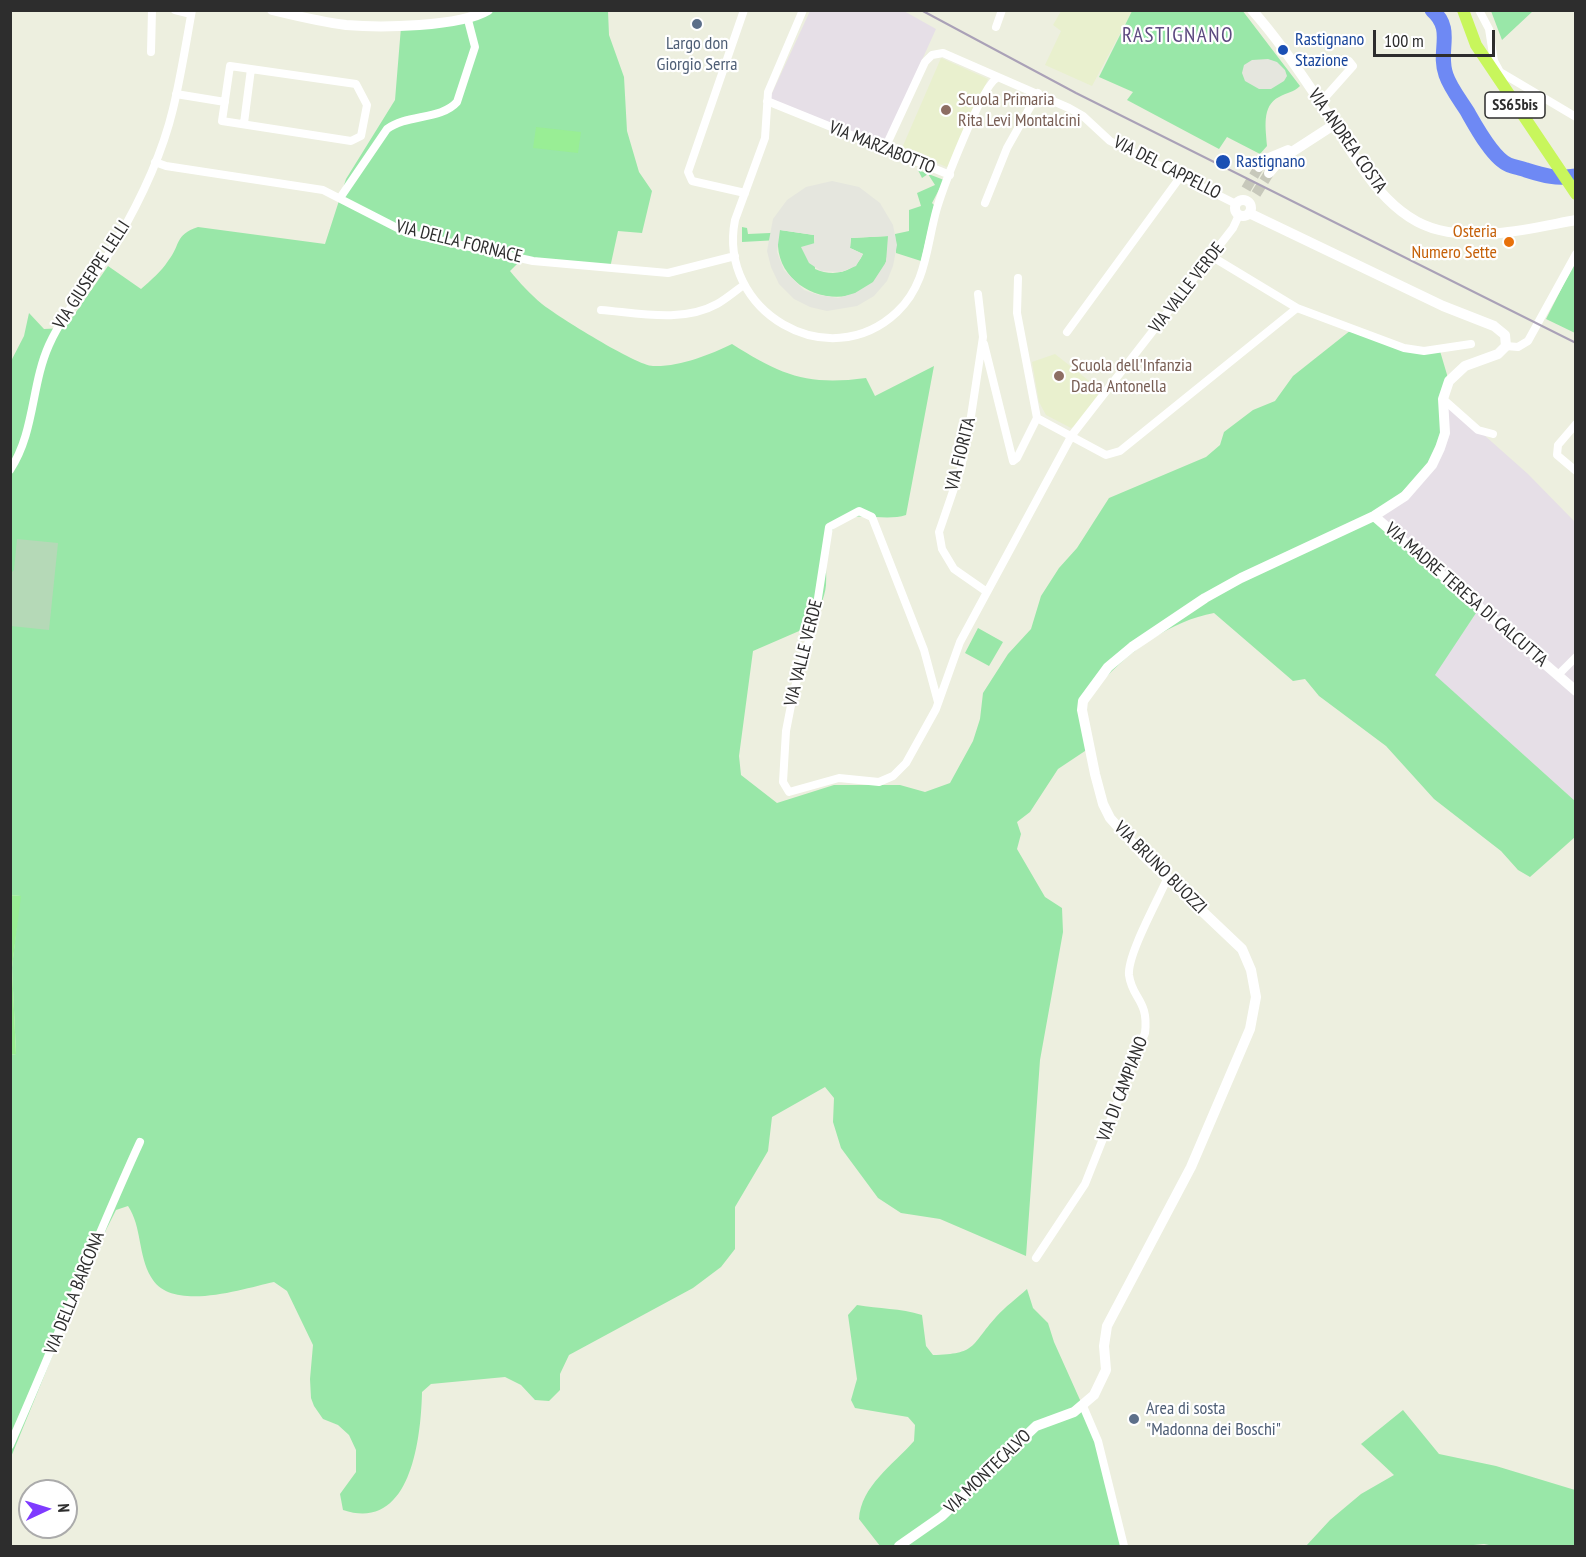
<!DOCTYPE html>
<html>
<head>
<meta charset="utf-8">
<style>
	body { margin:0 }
	#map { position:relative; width:1586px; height:1557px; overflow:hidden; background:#edefdf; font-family:"PT Sans Narrow",sans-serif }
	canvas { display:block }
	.frame { position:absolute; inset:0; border:12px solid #2d2d2d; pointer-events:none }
	.north { position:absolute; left:18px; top:1479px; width:60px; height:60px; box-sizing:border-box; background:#fff; border:2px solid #ababab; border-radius:50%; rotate:86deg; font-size:16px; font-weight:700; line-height:24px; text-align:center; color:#2d2d2d }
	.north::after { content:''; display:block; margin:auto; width:21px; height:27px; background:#7f3bff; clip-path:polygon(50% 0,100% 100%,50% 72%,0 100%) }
	.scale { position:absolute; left:1373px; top:30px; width:122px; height:27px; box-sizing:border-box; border:3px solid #2d2d2d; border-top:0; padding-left:8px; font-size:18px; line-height:21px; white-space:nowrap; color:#2d2d2d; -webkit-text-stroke:4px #fff; paint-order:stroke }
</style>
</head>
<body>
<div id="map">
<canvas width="1586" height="1557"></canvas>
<div class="frame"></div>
<div class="north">N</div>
<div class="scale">100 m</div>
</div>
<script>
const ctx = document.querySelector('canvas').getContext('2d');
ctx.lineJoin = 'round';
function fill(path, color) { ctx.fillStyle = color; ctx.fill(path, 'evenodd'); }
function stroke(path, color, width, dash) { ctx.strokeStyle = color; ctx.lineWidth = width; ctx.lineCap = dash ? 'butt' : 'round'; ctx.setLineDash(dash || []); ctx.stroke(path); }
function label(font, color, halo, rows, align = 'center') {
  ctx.font = font + ' "PT Sans Narrow",sans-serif'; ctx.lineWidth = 4.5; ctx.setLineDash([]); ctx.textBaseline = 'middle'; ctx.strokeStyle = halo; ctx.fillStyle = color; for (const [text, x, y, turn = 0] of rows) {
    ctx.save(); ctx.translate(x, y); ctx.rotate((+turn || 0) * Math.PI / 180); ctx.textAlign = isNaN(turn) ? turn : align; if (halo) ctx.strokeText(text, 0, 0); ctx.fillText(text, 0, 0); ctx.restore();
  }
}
const industrial = new Path2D(`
	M810 11H904L936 29 884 144 768 102Z
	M1448 403 1528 474 1575 522V801L1434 675 1478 610 1417 561 1379 514Z`);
const education = new Path2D(`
	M1061 11H1132L1092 86 1045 65 1061 31 1053 25Z
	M941 58 988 79 949 168 902 148Z
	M1055 354 1102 391 1076 426 1071 428 1046 415 1039 402 1032 362Z`);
const green = new Path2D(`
	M1242 10 1300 86C1293 93 1287 92 1279 97 1261 106 1266 129 1267 146L1260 154 1227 137 1219 149 1127 100 1133 92 1099 77 1132 11Z
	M486 11H608L609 35 624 77 627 131 639 172 652 191 642 233 618 231 610 268 522 259 510 271C519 282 531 295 542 304 557 316 637 366 653 366 680 367 709 355 732 344 781 375 807 386 866 378L875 396 934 366 906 515C888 521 861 513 846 519 819 531 828 562 826 585 825 598 817 613 813 625L753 651 739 756 741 775 777 803 834 785H900L925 792 950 783 973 741 980 719 983 693 1008 654 1031 629 1041 596 1059 568 1077 548 1109 498 1206 457 1220 445 1224 432 1253 410 1275 401 1293 376 1351 330 1397 347 1440 351 1448 378 1440 454 1380 514 1417 561 1478 610 1435 675 1575 801V837L1530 877 1518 870 1501 851 1434 799 1386 746 1319 696 1305 679 1293 681 1214 613C1171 621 1130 650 1101 683 1096 688 1089 694 1087 701 1082 716 1088 732 1091 747L1058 769 1030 812 1017 822 1021 834 1017 849 1045 897 1062 908 1063 932 1040 1060 1026 1256 940 1219 901 1213 878 1198 841 1148 833 1122 834 1098 825 1087 772 1117 768 1151 735 1207V1249L721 1267 693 1288 569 1355 560 1374V1390L549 1401 535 1400 521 1385 505 1377 431 1384 422 1392C421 1438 411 1533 343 1510L340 1494 356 1472V1450L349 1435 338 1425 323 1419 314 1406 311 1398 310 1379 313 1345 287 1291 274 1282C242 1289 171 1313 151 1277 138 1255 142 1227 128 1206L116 1210 95 1252 11 1457 10 1055 16 1054 12 967 20 896 10 895V363L24 336 29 313 44 329 65 328 108 266 141 289C151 280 161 272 168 261 181 245 174 235 198 227L325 244 346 179 395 100 401 27Z
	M1491 11V10L1533 11 1502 40Z
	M918 170 944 180 932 203 934 205 921 261 896 253 895 234 909 231V210L921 206 917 193 935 185 928 174 922 178Z
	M742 227 747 228 748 234 770 233 780 230 814 235 815 269C833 277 855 273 863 254L850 248 851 238 889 236C888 249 888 262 881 273 851 319 775 293 778 240L742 242Z
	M1575 262V333L1546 319Z
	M978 628 1003 642 989 666 965 653Z
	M1027 1289 1033 1308 1048 1323 1054 1342 1089 1420 1122 1546H880L859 1519C861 1486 893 1465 914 1441L915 1425 908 1417 855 1408 851 1400 857 1379 848 1315 857 1305C879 1309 900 1308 922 1315L926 1346 933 1355C977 1354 970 1346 996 1317 1005 1307 1017 1298 1027 1289Z
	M1403 1410 1439 1454 1496 1466 1575 1490V1546H1494L1484 1544 1463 1546H1306L1330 1520 1361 1494 1394 1475 1361 1444Z`);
const cemetery = new Path2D(`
	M17 539 58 543 49 630 11 626V573L14 570Z`);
const pitch = new Path2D(`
	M536 127 581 132 578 153 533 148Z
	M10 895 21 896 12 967 16 1054 11 1055Z`);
const plaza = new Path2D(`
	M1268 59 1277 62 1285 70 1287 76 1284 81 1271 89H1259L1245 81 1242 73 1244 65 1252 60Z
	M832 181 859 187 880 203 893 225 897 245 893 266 887 281 874 296 857 306 827 311 810 307 794 299 779 284 771 267 767 251 773 219 787 200 806 187ZM780 230 814 235 815 243 801 247 809 263 821 271 841 272 856 266 863 254 850 248 851 238 888 236 886 262 873 282 855 293 838 298 819 295 804 290 784 270 777 252Z`);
const river = new Path2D(`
	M1432 10C1455 30 1437 50 1446 75 1450 87 1460 100 1467 111 1475 125 1493 159 1509 165 1514 167 1521 168 1526 170 1545 176 1556 179 1576 176`);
const secondaryTunnel = new Path2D(`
	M1246 189 1259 167
	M1256 194 1269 173`);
const street = new Path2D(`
	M175 10 191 14
	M744 10 688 172 692 181 745 193
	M803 10 768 92 765 138 735 220C717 311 828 377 897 312 927 284 926 246 937 208 943 188 982 85 997 78
	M1479 10 1489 29 1494 61 1500 72 1576 117
	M996 27 1002 10
	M151 52 152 10
	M230 66 356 84 367 105 361 136 351 141 222 121Z
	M176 94 225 102
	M767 101 950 175
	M1320 103 1353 66 1349 61
	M244 123 251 69
	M885 148 925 62 932 55 943 53 1069 108 1083 116 1110 141 1236 204
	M155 162 166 166 323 190 407 233 533 261 668 273 735 256
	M340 198 387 129C407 114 441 120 457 102L475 47 468 20
	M985 203 1007 148 1038 93
	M1211 256 1297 308 1404 348 1424 351 1471 344
	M1018 278 1017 313 1037 418 1106 455 1120 451 1297 308
	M978 294 983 337 970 423 961 468 939 532 942 549 954 569 987 592
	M601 310C638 313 683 323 717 304 726 299 735 291 744 285
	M1067 332 1181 176
	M984 344 1013 461 1017 458 1037 418
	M1506 346 1518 347 1528 341 1576 254
	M1443 399 1478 430 1493 434
	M1576 424 1558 445 1557 455 1576 471
	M10 470C35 432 31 385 49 345 66 307 96 278 116 242 140 201 162 155 173 109 181 76 186 43 192 10
	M1558 675 1576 657
	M938 702 924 650 872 517 859 511 829 527 814 624 794 690 786 731 783 782 789 792 839 778 879 782 893 776 906 763 936 709 960 642 1072 435 1233 228 1239 215
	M1036 1258 1085 1184 1145 1033C1149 1000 1132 999 1129 975 1127 955 1158 900 1167 879
	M1083 1406 1098 1441 1124 1546
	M10 1445C55 1344 94 1242 140 1142`);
const secondary = new Path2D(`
	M272 10C297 16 321 22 346 25 380 28 460 27 488 10
	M1252 10C1278 39 1299 71 1320 102 1350 147 1382 217 1439 230 1483 241 1532 228 1576 220
	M1259 167 1264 160 1288 150
	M1269 173 1281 159 1335 124
	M1235 208a8 8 0 1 1 16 0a8 8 0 1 1-16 0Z
	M1374 516 1576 691
	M899 1546 942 1516 1036 1426 1074 1412 1094 1395 1106 1370 1104 1346 1107 1326 1191 1167 1250 1029 1256 997 1251 970 1242 949 1143 855 1110 818 1103 804 1095 774 1082 710 1083 701 1108 667 1132 647 1205 598 1241 578 1374 516 1405 496 1432 465 1440 448 1445 433 1443 399 1449 381 1465 366 1498 354 1506 346 1505 335 1494 326 1443 306 1249 213`);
const primary = new Path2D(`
	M1463 10 1476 45 1576 194`);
const rail = new Path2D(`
	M921 10 1076 93 1576 343`);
const markers = [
	[697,24,6,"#5c6f8a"],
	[1283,50,6,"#1a4fb4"],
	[946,110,6,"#8d6e63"],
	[1223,162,8,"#1a4fb4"],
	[1509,242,6,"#e8710a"],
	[1059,376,6,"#8d6e63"],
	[1134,1419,6,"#5c6f8a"]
];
const shields = [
	[1515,105,60]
];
const shieldNames = [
	["SS65bis",1515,105]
];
const transitNames = [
	["Rastignano",1295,40],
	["Stazione",1295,61],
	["Rastignano",1236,162]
];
const serviceNames = [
	["Largo don",697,44],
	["Giorgio Serra",697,65],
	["Area di sosta",1146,1409,"left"],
	["\"Madonna dei Boschi\"",1146,1430,"left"]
];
const educationNames = [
	["Scuola Primaria",958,100],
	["Rita Levi Montalcini",958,121],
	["Scuola dell'Infanzia",1071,366],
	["Dada Antonella",1071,387]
];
const streetNames = [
	["VIA ANDREA COSTA",1347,141,55],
	["VIA MARZABOTTO",882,148,22],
	["VIA DEL CAPPELLO",1167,168,27],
	["VIA DELLA FORNACE",459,242,14],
	["VIA GIUSEPPE LELLI",92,275,-57],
	["VIA VALLE VERDE",1187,288,-52],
	["VIA FIORITA",961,454,-76],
	["VIA MADRE TERESA DI CALCUTTA",1466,595,41],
	["VIA VALLE VERDE",804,653,-76],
	["VIA BRUNO BUOZZI",1160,868,45],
	["VIA DI CAMPIANO",1123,1089,-69],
	["VIA DELLA BARCONA",75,1293,-68],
	["VIA MONTECALVO",988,1472,-44]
];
const foodNames = [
	["Osteria",1497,232],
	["Numero Sette",1497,253]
];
const quarterNames = [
	["RASTIGNANO",1178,36]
];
fill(industrial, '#e6dfe7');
fill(education, '#e9f0ce');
fill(green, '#99e7a8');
fill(cemetery, '#b5d9b7');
fill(pitch, '#99ee95');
fill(plaza, '#e5e6de');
stroke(river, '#6e89f4', 15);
stroke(secondaryTunnel, '#c7c8bb', 10, [10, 5]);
stroke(street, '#fff', 8);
stroke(secondary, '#fff', 10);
stroke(primary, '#c8f65c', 12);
stroke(rail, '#aaa1b7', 2);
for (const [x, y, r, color] of markers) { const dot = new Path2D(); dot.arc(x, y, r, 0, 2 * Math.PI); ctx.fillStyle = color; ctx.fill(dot); stroke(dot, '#fff', 2); }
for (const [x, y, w] of shields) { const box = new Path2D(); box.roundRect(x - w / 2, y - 13, w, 26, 4.5); ctx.fillStyle = '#fff'; ctx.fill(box); stroke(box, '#2d2d2d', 1.5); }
label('bold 16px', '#2d2d2d', null, shieldNames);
label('18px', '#164399', '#fff', transitNames, 'left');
label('18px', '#4e5e75', '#fff', serviceNames);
label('18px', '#785e54', '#fff', educationNames, 'left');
label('18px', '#2d2d2d', '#fff', streetNames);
label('18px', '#c56008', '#fff', foodNames, 'right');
ctx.letterSpacing = '1.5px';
label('21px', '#5d4a80', '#fff', quarterNames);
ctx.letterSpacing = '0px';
</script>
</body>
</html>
